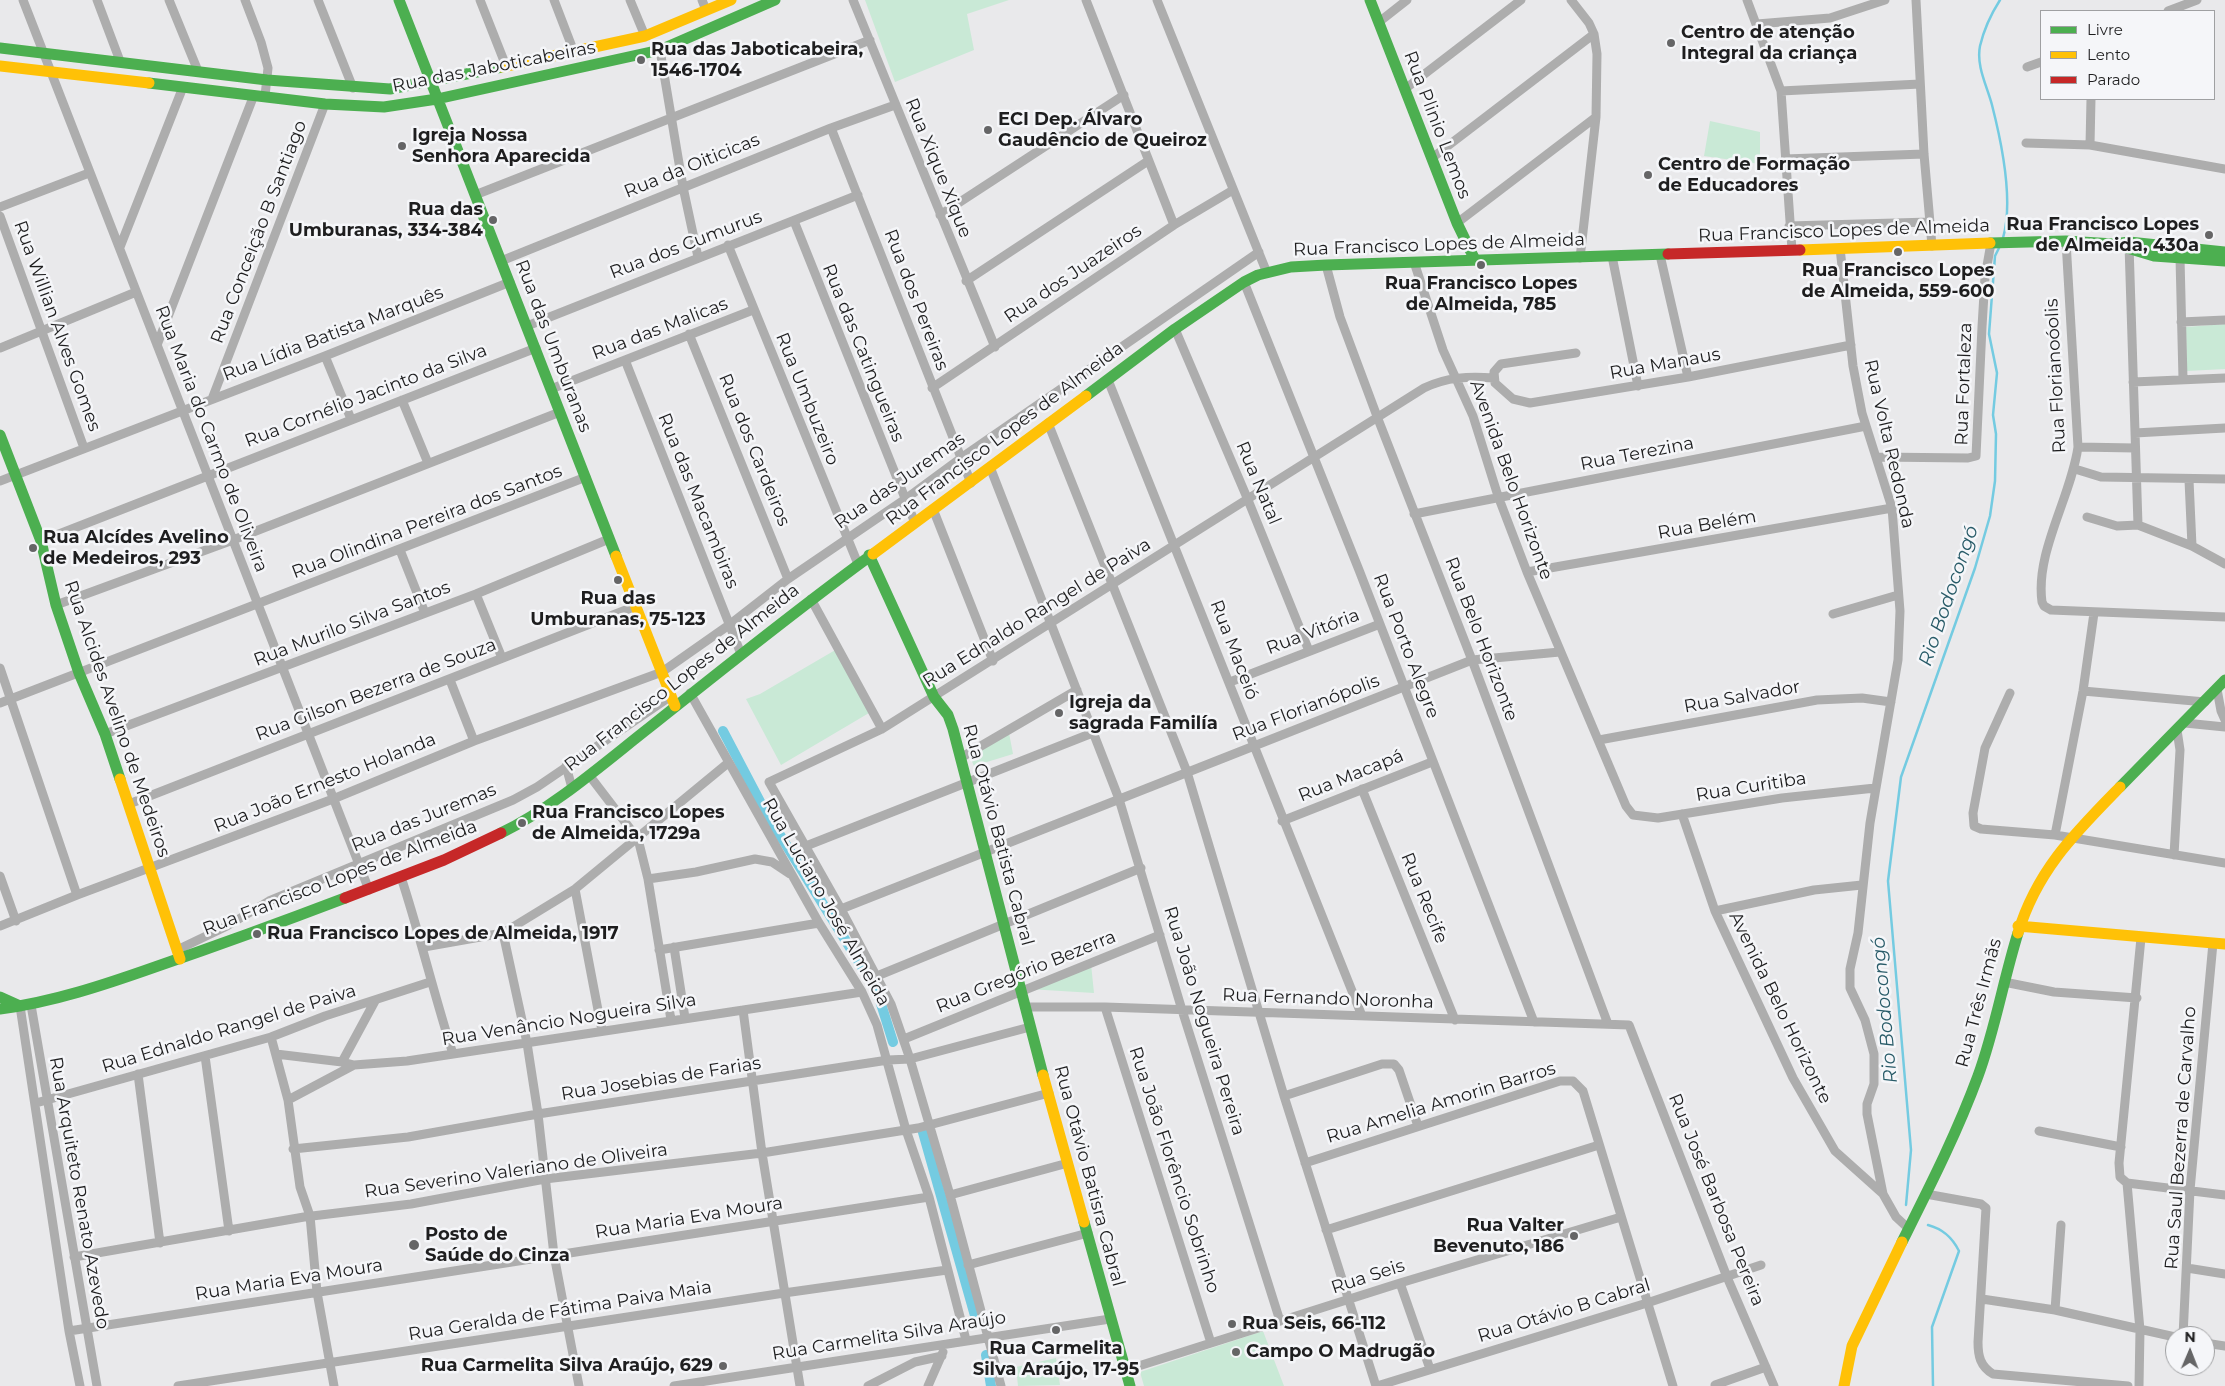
<!DOCTYPE html>
<html>
<head>
<meta charset="utf-8">
<style>
	body { margin:0 }
	#map { position:relative; width:2225px; height:1386px; overflow:hidden; background:#e9e9eb; font-family:Montserrat,sans-serif }
	canvas { display:block }
	.legend { position:absolute; left:2040px; top:10px; width:175px; height:90px; box-sizing:border-box; background:#f5f6f9; border:1px solid #9fa0a2; margin:0; padding:6px 9px; list-style:none; font-size:15px; color:#1e1e1f }
	.legend li { display:flex; align-items:center; gap:10px; height:25px }
	.legend b { width:25px; border:1px solid #9fa0a2 }
	.north { position:absolute; left:2165px; top:1326px; width:50px; height:50px; box-sizing:border-box; background:#f5f6f9; border:1px solid #9fa0a2; border-radius:50%; rotate:1deg; font-size:14px; font-weight:700; line-height:20px; text-align:center; color:#1e1e1f }
	.north::after { content:''; display:block; margin:auto; width:18px; height:22px; background:#656566; clip-path:polygon(50% 0,100% 100%,50% 72%,0 100%) }
</style>
</head>
<body>
<div id="map">
<canvas width="2225" height="1386"></canvas>
<ul class="legend">
<li><b style="height:6px;background:#4caf50"></b>Livre</li>
<li><b style="height:6px;background:#ffc107"></b>Lento</li>
<li><b style="height:6px;background:#c62828"></b>Parado</li>
</ul>
<div class="north">N</div>
</div>
<script>
const ctx = document.querySelector('canvas').getContext('2d');
ctx.lineJoin = 'round';
function fill(path, color) { ctx.fillStyle = color; ctx.fill(path, 'evenodd'); }
function stroke(path, color, width, dash) { ctx.strokeStyle = color; ctx.lineWidth = width; ctx.lineCap = dash ? 'butt' : 'round'; ctx.setLineDash(dash || []); ctx.stroke(path); }
function label(font, color, halo, rows, align = 'center') {
  ctx.font = font + ' Montserrat,sans-serif'; ctx.lineWidth = 5; ctx.setLineDash([]); ctx.textBaseline = 'middle'; ctx.strokeStyle = halo; ctx.fillStyle = color; for (const [text, x, y, turn = 0] of rows) {
    ctx.save(); ctx.translate(x, y); ctx.rotate((+turn || 0) * Math.PI / 180); ctx.textAlign = isNaN(turn) ? turn : align; if (halo) ctx.strokeText(text, 0, 0); ctx.fillText(text, 0, 0); ctx.restore();
  }
}
const green = new Path2D(`
	M865 0H1009L967 14 974 50 895 82Z
	M1710 121 1760 132V164L1704 156Z
	M2225 324V369L2187 371 2186 327Z
	M837 649 869 713 781 765 746 699 760 694Z
	M1009 733 1013 754 974 766 969 755Z
	M1091 964 1094 993 1028 989Z
	M1263 1331 1284 1386H1144L1140 1372Z
	M1056 1358 1060 1385 1018 1386 1016 1367Z`);
const stream = new Path2D(`
	M2000 0C1991 14 1984 29 1980 46 1976 66 1987 86 1992 105 2002 144 2014 200 2003 238
	M1906 1205 1911 1150 1888 881 1901 777 1975 568 1990 516 1995 481 1996 434 1993 415 1997 373 1989 334 1995 256 1999 248
	M1928 1225C1943 1229 1952 1237 1959 1251L1932 1327 1933 1386`);
const canal = new Path2D(`
	M723 731 765 811 877 991 893 1042
	M922 1129 977 1323
	M986 1355 991 1386`);
const street = new Path2D(`
	M23 0 369 890
	M97 0 120 61
	M169 0 198 71
	M245 0 261 42 268 68 265 96
	M318 0 353 88
	M480 0 506 66
	M554 0 574 52
	M630 0 645 36
	M702 0 706 10
	M853 0 995 347
	M1086 0 1174 225
	M1157 0 1267 273
	M1571 0 1589 23 1594 34 1597 54 1596 117 1580 258
	M1747 0 1781 91 1792 250
	M1916 0 1924 154 1932 246
	M2168 11 2197 0
	M1379 22 1407 0
	M1757 24 1830 18 1885 0
	M660 50 683 187 698 257
	M2027 67 2041 62
	M1405 89 1521 0
	M1781 91 1920 84
	M831 128 971 483
	M2026 143 2090 145 2225 169
	M2090 145 2091 99
	M1432 158 1594 34
	M1785 159 1924 154
	M475 195 870 40
	M0 207 89 173
	M940 215 1124 95
	M0 216 84 448
	M794 221 915 523
	M1457 223 1596 117
	M1789 226 1930 222
	M2066 241 2078 447C2071 497 2035 552 2042 602L2044 606 2051 610 2225 617
	M728 245 858 564
	M2129 245 2138 525
	M120 247 183 87
	M1840 248 1853 366 1862 413 1892 508 1900 611 1898 660 1870 823 1858 933 1850 969V988L1865 1020 1874 1054V1084L1867 1104V1114L1883 1194 1896 1217 1909 1229
	M1660 255 1688 377
	M1612 256 1638 386
	M2180 258 2183 379
	M501 261 831 128 895 105
	M1414 262 1443 350 1473 416 1498 496 1527 572 1626 806 1633 815 1658 818 1782 798 1875 788
	M1326 265 1340 317 1378 419 1472 660 1608 1024
	M966 281 1148 161
	M1244 282 1359 570 1534 1022
	M2181 322 2225 320
	M527 326 858 195
	M1175 329 1248 500 1309 651
	M689 334 788 579
	M157 345 254 95
	M0 348 136 292
	M1576 353 1501 364 1494 372 1495 383 1513 399 1530 403 1688 377 1851 345
	M325 356 351 419
	M625 360 741 654
	M1108 380 1362 1016
	M2133 382 2225 378
	M932 388 1174 225 1233 190
	M551 389 753 310
	M212 399 325 104
	M402 400 428 463
	M1048 423 1187 772 1284 1096 1376 1386
	M2135 433 2225 428
	M2078 447 2135 448
	M1877 457 1968 458 1976 456 1982 327 1985 277 1991 243
	M990 467 1119 799 1182 1010 1280 1321
	M2075 469 2101 477 2225 479
	M2189 480 2192 546
	M0 481 325 356 510 282
	M933 509 993 661
	M1414 514 1866 426
	M2087 517 2117 526 2138 525
	M2138 525 2192 546 2225 564
	M41 541 536 348
	M400 550 425 613
	M1527 572 1892 508
	M476 594 502 658
	M811 599 882 729
	M56 605 233 540 560 412
	M1833 614 1898 595
	M0 668 77 895
	M450 680 474 741
	M1230 682 1380 624
	M2217 689 2221 711 2225 720
	M2083 691 2205 702
	M690 693 819 923 862 992 877 1025 906 1130 929 1197 966 1340
	M2010 693 1985 748 1973 813 1974 826 1981 829 2055 835 2225 863
	M0 703 586 477
	M2185 723 2225 727
	M105 734 476 594 609 539
	M1599 740 1817 700 1862 698 1891 702
	M962 757 1077 690
	M566 766 572 788
	M589 775 638 839 648 879 671 1020
	M1362 789 1455 1020
	M129 804 636 606
	M1682 814 1715 911 1793 1078 1835 1151 1883 1194
	M1282 821 1432 762
	M2055 835 2083 691 2094 613
	M806 846 1095 732
	M2174 855 2180 750 2177 730
	M0 876 16 921
	M401 877C420 935 434 995 453 1054
	M648 879 696 872 755 859 772 862 790 874
	M575 889 602 1031
	M841 909 1472 660 1560 652
	M1715 911 1814 890 1862 885
	M0 926 77 895 333 799 474 741 662 672 729 625 788 579 904 500 961 458 1259 252
	M503 933 527 1043 538 1114 554 1255 579 1386
	M424 947 503 933 575 889 728 763
	M674 947 685 1018
	M177 950 227 926 269 901 513 800 537 787 671 696
	M659 950 819 923
	M877 976 1141 868
	M2004 982 2054 992 2137 998
	M31 1005 97 1386
	M20 1006 69 1331 80 1386
	M1026 1007H1105L1629 1025 1727 1277 1774 1386
	M1105 1007 1211 1343
	M743 1010 762 1153 800 1386
	M271 1037 288 1100 300 1187 310 1216 317 1292 334 1386
	M904 1039 1160 935
	M276 1054 342 1062 354 1065
	M205 1056 229 1231
	M342 1062 375 1001
	M138 1074 160 1243
	M1284 1096 1382 1064H1394L1399 1070 1418 1126
	M288 1100 354 1065 407 1061 862 992
	M36 1103 271 1037 325 1016 430 982
	M2039 1131 2121 1147
	M293 1149 408 1137 538 1114 888 1060 910 1059 1030 1027
	M1305 1163 1560 1081H1573L1583 1091 1673 1386
	M2127 1183 2225 1195
	M1926 1194 1981 1204 1986 1208 1978 1342C1978 1356 1980 1366 1993 1374L2128 1386
	M950 1195 1068 1163
	M1326 1230 1599 1145
	M74 1257 304 1217 411 1204 545 1179 762 1153 918 1128 1049 1093
	M968 1265 1088 1233
	M2187 1268 2225 1274
	M1400 1283 1430 1369
	M1982 1299 2055 1310 2175 1337
	M2055 1310 2061 1225
	M69 1331 929 1197
	M2183 1336 2190 1190 2213 943
	M2205 1343 2225 1346
	M1126 1370 1400 1283 1621 1217
	M1715 1385 1766 1367
	M178 1386 784 1293 947 1270
	M674 1386 1110 1319
	M868 1386 915 1362 942 1356
	M928 1386 943 1352
	M1001 1386 950 1195 910 1059 891 1004 841 909 769 782 882 729 1424 388C1447 377 1469 376 1494 378
	M1377 1386 1647 1303 1761 1265
	M2139 1386 2140 1330 2127 1183 2120 1177 2119 1163 2141 938`);
const fast = new Path2D(`
	M399 0 616 556
	M1370 0 1457 223 1475 260
	M0 48 267 80 390 89 502 67
	M149 83 325 104 384 107 437 99 660 50 775 0
	M1990 243 2066 241 2114 244 2129 242 2225 252
	M2114 244 2154 256 2225 261
	M1086 396 1175 329 1244 282 1258 275 1291 267 1326 265 1668 254
	M0 435 41 541 56 605 79 673 105 734 120 779
	M869 555 934 697 948 715 953 729 1043 1075
	M2120 787 2225 680
	M501 833C553 808 604 763 650 727 723 669 796 610 873 554
	M0 997 20 1006
	M0 1009C53 1002 104 985 155 967 219 945 282 922 345 898
	M1084 1222 1130 1386
	M1902 1242C1929 1188 1957 1133 1978 1076 1995 1030 2003 981 2018 933`);
const slow = new Path2D(`
	M0 66 149 83
	M502 67 645 36 731 0
	M1800 250 1990 243
	M873 554 1086 396
	M616 556 675 706
	M120 779 180 959
	M2018 926 2225 944
	M2018 933C2037 870 2075 833 2120 787
	M1043 1075 1084 1222
	M1844 1386 1852 1346 1902 1242`);
const jam = new Path2D(`
	M1668 254 1800 250
	M345 898 444 860 501 833`);
const markers = [
	[1671,43,5,"#656566"],
	[641,60,5,"#656566"],
	[988,130,5,"#656566"],
	[402,146,5,"#656566"],
	[1648,175,5,"#656566"],
	[493,220,5,"#656566"],
	[2209,235,5,"#656566"],
	[1898,252,5,"#656566"],
	[1481,265,5,"#656566"],
	[33,548,5,"#656566"],
	[618,580,5,"#656566"],
	[1059,713,5,"#656566"],
	[522,823,5,"#656566"],
	[257,934,5,"#656566"],
	[1574,1236,5,"#656566"],
	[414,1245,6,"#656566"],
	[1232,1324,5,"#656566"],
	[1056,1330,5,"#656566"],
	[1236,1352,5,"#656566"],
	[723,1366,5,"#656566"]
];
const poiNames = [
	["Centro de atenção",1681,33],
	["Integral da criança",1681,54],
	["Rua das Jaboticabeira,",651,50],
	["1546-1704",651,71],
	["ECI Dep. Álvaro",998,120],
	["Gaudêncio de Queiroz",998,141],
	["Igreja Nossa",412,136],
	["Senhora Aparecida",412,157],
	["Centro de Formação",1658,165],
	["de Educadores",1658,186],
	["Rua das",483,210,"right"],
	["Umburanas, 334-384",483,231,"right"],
	["Rua Francisco Lopes",2199,225,"right"],
	["de Almeida, 430a",2199,246,"right"],
	["Rua Francisco Lopes",1898,271,"center"],
	["de Almeida, 559-600",1898,292,"center"],
	["Rua Francisco Lopes",1481,284,"center"],
	["de Almeida, 785",1481,305,"center"],
	["Rua Alcídes Avelino",43,538],
	["de Medeiros, 293",43,559],
	["Rua das",618,599,"center"],
	["Umburanas, 75-123",618,620,"center"],
	["Igreja da",1069,703],
	["sagrada Familía",1069,724],
	["Rua Francisco Lopes",532,813],
	["de Almeida, 1729a",532,834],
	["Rua Francisco Lopes de Almeida, 1917",267,934],
	["Rua Valter",1564,1226,"right"],
	["Bevenuto, 186",1564,1247,"right"],
	["Posto de",425,1235],
	["Saúde do Cinza",425,1256],
	["Rua Seis, 66-112",1242,1324],
	["Rua Carmelita",1056,1349,"center"],
	["Silva Araújo, 17-95",1056,1370,"center"],
	["Campo O Madrugão",1246,1352],
	["Rua Carmelita Silva Araújo, 629",713,1366,"right"]
];
const streetNames = [
	["Rua das Jaboticabeiras",494,67,-11],
	["Rua Plinio Lemos",1437,125,69],
	["Rua da Oiticicas",692,166,-22],
	["Rua Xique Xique",938,168,68],
	["Rua Francisco Lopes de Almeida",1844,231,-2],
	["Rua Conceição B Santiago",259,232,-69],
	["Rua dos Cumurus",686,245,-21],
	["Rua Francisco Lopes de Almeida",1439,245,-2],
	["Rua dos Juazeiros",1073,274,-34],
	["Rua dos Pereiras",916,300,69],
	["Rua Willian Alves Gomes",57,326,70],
	["Rua das Malicas",660,329,-21],
	["Rua Lídia Batista Marquês",333,334,-21],
	["Rua das Umburanas",553,346,69],
	["Rua das Catingueiras",863,353,68],
	["Rua Manaus",1665,364,-10],
	["Rua Florianoóolis",2056,376,-93],
	["Rua Fortaleza",1964,384,-88],
	["Rua Cornélio Jacinto da Silva",366,396,-21],
	["Rua Umbuzeiro",807,399,68],
	["Rua Francisco Lopes de Almeida",1005,434,-37],
	["Rua Maria do Carmo de Oliveira",211,439,69],
	["Rua Volta Redonda",1889,444,77],
	["Rua dos Cardeiros",754,450,68],
	["Rua Terezina",1637,454,-11],
	["Avenida Belo Horizonte",1511,480,70],
	["Rua das Juremas",900,481,-35],
	["Rua Natal",1258,483,67],
	["Rua das Macambiras",698,501,68],
	["Rua Olindina Pereira dos Santos",427,522,-21],
	["Rua Belém",1707,525,-10],
	["Rua Ednaldo Rangel de Paiva",1037,613,-32],
	["Rua Murilo Silva Santos",352,624,-21],
	["Rua Vitória",1313,632,-21],
	["Rua Belo Horizonte",1481,639,69],
	["Rua Porto Alegre",1406,646,69],
	["Rua Maceió",1234,650,69],
	["Rua Francisco Lopes de Almeida",682,678,-38],
	["Rua Gilson Bezerra de Souza",376,690,-21],
	["Rua Salvador",1742,697,-10],
	["Rua Florianópolis",1306,708,-21],
	["Rua Alcides Avelino de Medeiros",117,719,71],
	["Rua Macapá",1351,776,-22],
	["Rua João Ernesto Holanda",325,783,-22],
	["Rua Curitiba",1751,787,-9],
	["Rua das Juremas",424,818,-22],
	["Rua Otávio Batista Cabral",998,835,75],
	["Rua Francisco Lopes de Almeida",340,878,-21],
	["Rua Recife",1424,898,68],
	["Rua Luciano José Almeida",826,902,60],
	["Rua Gregório Bezerra",1026,972,-22],
	["Rua Fernando Noronha",1328,999,2],
	["Rua Três Irmãs",1979,1003,-75],
	["Avenida Belo Horizonte",1780,1008,64],
	["Rua Venâncio Nogueira Silva",569,1020,-9],
	["Rua João Nogueira Pereira",1204,1021,73],
	["Rua Ednaldo Rangel de Paiva",229,1029,-17],
	["Rua Josebias de Farias",661,1079,-9],
	["Rua Amelia Amorin Barros",1441,1103,-17],
	["Rua Saul Bezerra de Carvalho",2181,1138,-86],
	["Rua João Florêncio Sobrinho",1174,1170,72],
	["Rua Severino Valeriano de Oliveira",516,1171,-8],
	["Rua Otávio Batisra Cabral",1089,1176,75],
	["Rua Arquiteto Renato Azevedo",79,1193,80],
	["Rua José Barbosa Pereira",1716,1200,68],
	["Rua Maria Eva Moura",689,1218,-9],
	["Rua Seis",1368,1277,-18],
	["Rua Maria Eva Moura",289,1280,-9],
	["Rua Geralda de Fátima Paiva Maia",560,1311,-9],
	["Rua Otávio B Cabral",1564,1311,-17],
	["Rua Carmelita Silva Araújo",889,1336,-9]
];
const waterNames = [
	["Rio Bodocongó",1949,596,-71],
	["Rio Bodocongó",1885,1010,-95]
];
fill(green, '#c9e9d6');
stroke(stream, '#74cbe1', 2.5);
stroke(canal, '#74cbe1', 10);
stroke(street, '#adadad', 9);
stroke(fast, '#4caf50', 11);
stroke(slow, '#ffc107', 11);
stroke(jam, '#c62828', 11);
for (const [x, y, r, color] of markers) { const dot = new Path2D(); dot.arc(x, y, r, 0, 2 * Math.PI); ctx.fillStyle = color; ctx.fill(dot); stroke(dot, '#f5f6f9', 2); }
label('bold 18px', '#1e1e1f', '#f5f6f9', poiNames, 'left');
label('18px', '#1e1e1f', '#f5f6f9', streetNames);
label('italic 19px', '#285b68', '#f5f6f9', waterNames);
</script>
</body>
</html>
